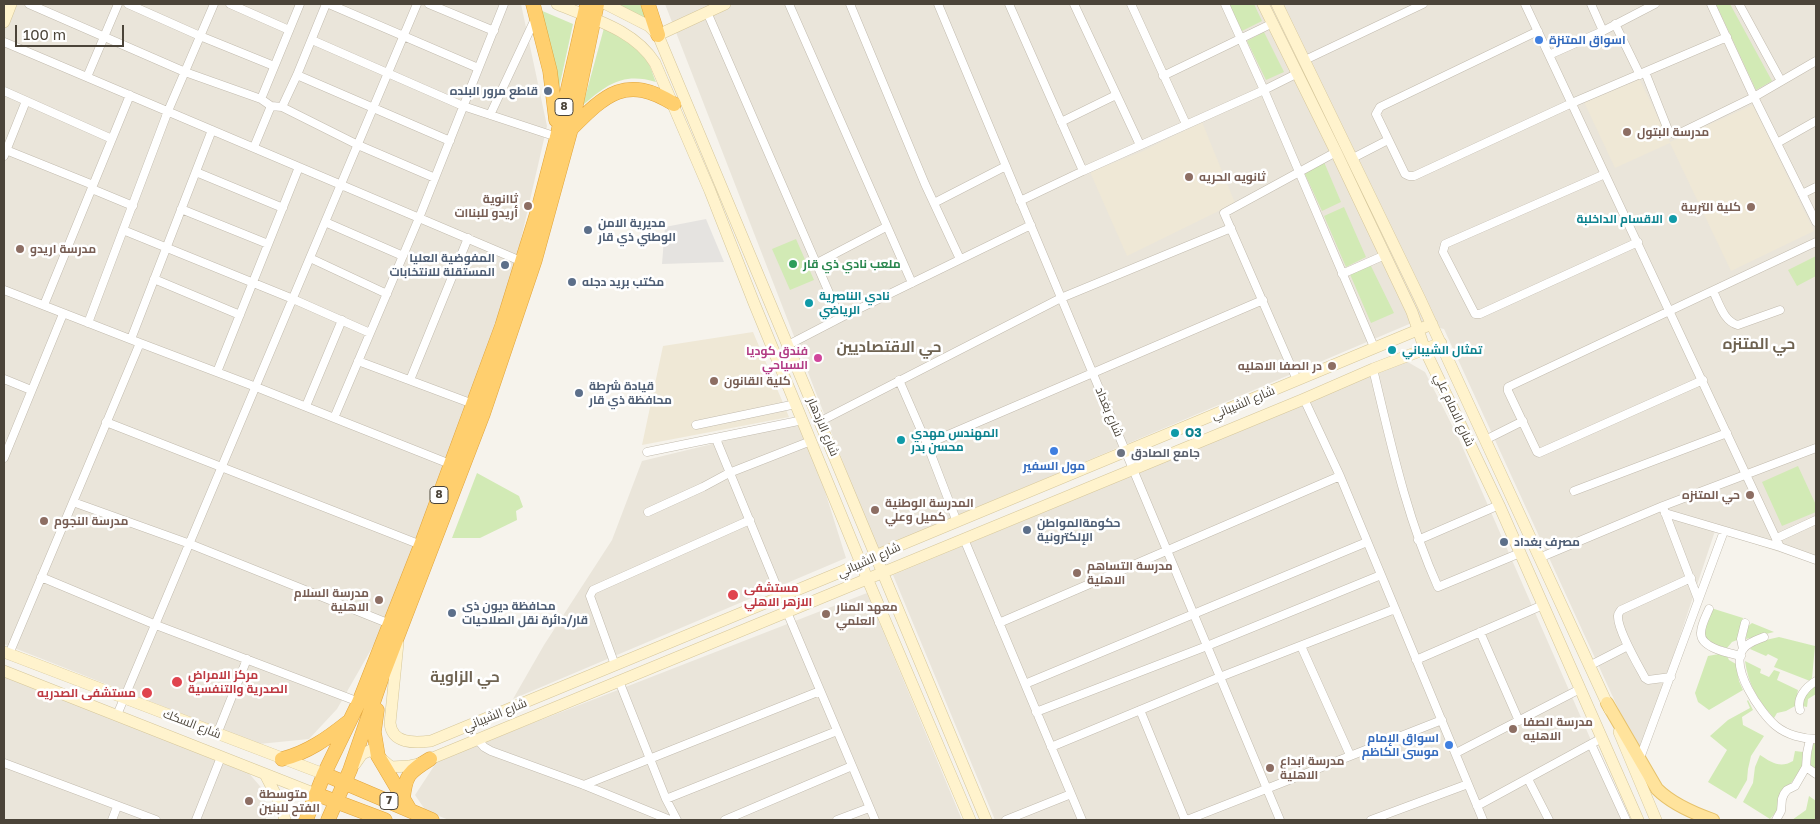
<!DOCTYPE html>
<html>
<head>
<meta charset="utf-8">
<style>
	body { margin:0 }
	#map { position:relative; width:1820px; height:824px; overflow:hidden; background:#f6f3ec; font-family:"Golos Text",sans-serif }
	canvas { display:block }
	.frame { position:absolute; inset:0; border:5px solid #4b4439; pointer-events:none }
	.scale { position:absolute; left:15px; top:25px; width:109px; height:22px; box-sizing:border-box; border:2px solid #4b4439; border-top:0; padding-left:6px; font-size:15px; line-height:18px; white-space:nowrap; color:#4b4439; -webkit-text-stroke:4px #fff; paint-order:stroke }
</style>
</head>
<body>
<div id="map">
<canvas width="1820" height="824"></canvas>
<div class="frame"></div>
<div class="scale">100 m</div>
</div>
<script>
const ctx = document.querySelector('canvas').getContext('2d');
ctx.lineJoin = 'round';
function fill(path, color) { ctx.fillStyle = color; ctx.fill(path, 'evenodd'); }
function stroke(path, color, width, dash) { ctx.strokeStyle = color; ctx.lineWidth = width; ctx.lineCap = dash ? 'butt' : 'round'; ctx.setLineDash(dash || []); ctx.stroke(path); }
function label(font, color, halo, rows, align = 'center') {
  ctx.font = font + ' "Golos Text",Cairo,sans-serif'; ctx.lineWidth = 5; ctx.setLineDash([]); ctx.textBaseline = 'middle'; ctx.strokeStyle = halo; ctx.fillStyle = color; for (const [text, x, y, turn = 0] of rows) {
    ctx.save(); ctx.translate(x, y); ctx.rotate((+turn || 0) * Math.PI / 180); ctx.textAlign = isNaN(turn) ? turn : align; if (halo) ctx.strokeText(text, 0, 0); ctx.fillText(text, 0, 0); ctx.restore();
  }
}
const residential = new Path2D(`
	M4 4H521L547 126 507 300 392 613 337 709 309 739 259 744 4 644Z
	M665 4H1816V564L1715 531 1640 756 1444 329 1414 322 877 550Z
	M1406 361 1425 372 1458 437 1626 820H995L893 575Z
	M803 422 846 558 513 699 544 645 612 540 642 461Z
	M867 593 962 820H449L426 811 415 795 438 760Z
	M4 672 241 764 265 792 266 820H4Z`);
const education = new Path2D(`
	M1639 78 1670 142 1753 105 1814 231 1731 271 1670 143 1615 168 1584 102Z
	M1202 122 1235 203 1127 256 1090 172 1141 152Z
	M753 332 789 417 642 445 663 346Z`);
const green = new Path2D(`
	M618 4H640L647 21Z
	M1229 4H1254L1262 21 1242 31Z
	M1716 4H1730L1772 81 1756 90Z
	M540 10 573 24 558 93Z
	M604 28C620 37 639 47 648 63 652 69 653 76 656 82 624 72 607 84 583 105Z
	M1264 32 1284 72 1266 80 1247 41Z
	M1324 162 1341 202 1322 211 1304 172Z
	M1344 207 1366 257 1346 267 1324 216Z
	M796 239 814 280 790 290 772 249Z
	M1816 256V276L1797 286 1788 270Z
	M1369 262 1394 313 1371 323 1349 272Z
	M1798 466 1816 505V512L1782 526 1762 482Z
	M477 473 519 496 523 507 516 511 517 520 480 538H452Z
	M1711 608 1743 618 1737 640 1732 642 1727 648 1708 643 1703 633Z
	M1752 623 1774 632 1746 639 1747 627Z
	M1779 637 1815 646 1812 678 1810 681 1774 667 1778 659 1768 654 1766 656 1750 649 1757 642Z
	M1719 654 1727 656 1729 660 1736 664 1739 681 1743 690 1709 710 1698 702 1695 693 1708 656Z
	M1745 661 1761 669 1760 673 1769 677 1774 670 1780 672 1777 680 1798 690 1795 706 1786 711 1777 713 1774 718C1758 701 1748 684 1745 661Z
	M1816 685V694L1808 699 1807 707 1802 706C1802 696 1808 690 1816 685Z
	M1748 700 1753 710 1742 717 1743 725 1764 736 1751 756 1748 769 1747 780 1736 799 1708 782 1727 750 1710 736 1728 720 1750 708 1747 701Z
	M1816 743V770L1811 768 1810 761 1813 744Z
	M1795 751 1803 752V766L1778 802 1777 811 1770 819 1743 802 1753 783 1755 767 1760 755C1771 762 1780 769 1793 761Z
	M1809 796 1816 801V820H1792L1806 810Z`);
const parking = new Path2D(`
	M706 219 724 262 662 264 665 227Z`);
const street = new Path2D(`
	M29 4 185 72 261 99 271 106 282 107 358 145 435 178
	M128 4 200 36 274 66
	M230 4 289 30
	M329 4 478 68
	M429 4 494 31
	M789 4 912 283
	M850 4 925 184 960 259
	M938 4 1280 820
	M1009 4 1083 171
	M1074 4 1140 145
	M1131 4 1186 124
	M1225 4 1264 90 1374 347
	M1525 4 1780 547 1816 560
	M1591 4 1603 31
	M1711 4 1754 97 1816 222
	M1739 4 1781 81
	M707 12 840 318
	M1615 24 1640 75
	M1538 31 1380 107 1376 114 1405 174 1409 176H1414L1572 103 1727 37
	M312 40 463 106 557 137
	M4 42 523 262
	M1549 55 1603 31 1655 4
	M1305 60 1423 4
	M1645 72 1668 130 1674 134 1680 133 1754 97 1816 61
	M297 75 450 141
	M1163 76 1273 23
	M87 77 118 4
	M4 91 112 139
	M261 99 300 4
	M282 107 297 75 326 4
	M490 115 536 17
	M1061 122 1116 95
	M1777 143 1816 121
	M254 147 271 106
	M6 150 93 185
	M4 156 26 101
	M1353 158 1388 140
	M196 172 283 208
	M1605 174 1445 244 1443 252 1475 314H1480L1638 242
	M92 189 133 206
	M1802 194 1816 187
	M1020 201 1083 171 1264 90 1298 73
	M934 203 1006 166
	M181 209 268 244
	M325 222 403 256
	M123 230 293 299 370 333
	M310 258 387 294
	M817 263 886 227
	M1342 274 1385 255
	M154 279 240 315
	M4 290 140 343 9 654
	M1713 291C1719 303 1724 322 1738 325L1780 310
	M44 305 130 95
	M88 323 168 111 214 4
	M131 339 212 130
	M140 343 256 387 450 464
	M788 345 840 318 1031 225
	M358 361 473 404
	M1373 369C1391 444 1406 516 1438 587L1520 553
	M217 372 299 167
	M4 379 31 390
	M410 380 468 238
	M899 380 927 444 957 522
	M1297 380 1224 213 1336 152
	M1703 380 1539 453 1537 452 1508 391V387L1816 242
	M1304 399 1340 476 1483 820
	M306 406 342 320
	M334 418 419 218 504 4
	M821 421 1061 298 1231 228
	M106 422 421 545
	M696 425 796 404
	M716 439 781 597
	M1485 440 1523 421
	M927 444 1263 300
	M647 452 803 420
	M4 458 63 314
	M1574 491 1727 433
	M73 502 190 544 390 624
	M1664 510 1698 599
	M648 512 703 487 729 473 811 441
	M1665 513 1780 547
	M1777 538 1816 520
	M964 539 1082 820
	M1418 540 1499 505
	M1539 558 1663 506 1816 448
	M41 577 156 625 359 702
	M1709 609C1706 616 1701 625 1701 633 1700 648 1729 653 1741 656
	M787 612 875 820
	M999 623 1340 476
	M1480 632 1519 721
	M1764 637C1757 640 1749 642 1744 648 1728 666 1761 714 1776 726 1787 735 1803 739 1816 739
	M1301 646 1350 755
	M1743 649 1741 639 1745 623
	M1416 660 1543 605
	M615 665 590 596 593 590 750 520
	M1589 666 1628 646
	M1671 677 1648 680 1645 678C1638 665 1617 629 1618 616 1618 613 1619 613 1621 610L1691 578
	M619 681 666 799 677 820
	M1025 684 1367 542
	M1140 710 1185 820
	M1800 710C1796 698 1806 687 1816 681
	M1036 712 1207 646 1381 575
	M117 715 417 4
	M217 734 247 659
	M477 739 484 747 491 751 584 785 670 820
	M1591 744 1626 820
	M1051 747 1220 677 1395 609
	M1456 753 1580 689
	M1640 758 1724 531
	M4 763 156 820
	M1806 767 1816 774
	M1528 779 1549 820
	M584 785 820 691
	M666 799 837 731
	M1477 806 1602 738
	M112 820 117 807
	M196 820 221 757
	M725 820 852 766
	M837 820 869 808
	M1006 820 1071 794
	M1187 820 1442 720
	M1371 820 1468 784
	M1776 820 1781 811 1782 799 1784 794 1787 790 1795 786 1806 767 1807 753 1810 739`);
const secondary = new Path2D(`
	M557 4C592 19 634 29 655 63L710 191 754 303 867 578 970 820
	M606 4 649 26 658 35 986 820
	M1263 4 1336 152 1412 312 1425 350 1499 505 1638 820
	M1277 4 1420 299 1610 710
	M4 22 11 4
	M658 35 725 4
	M398 643 390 723C392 744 414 743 431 741L843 571 891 549 1432 324
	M4 652 324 774
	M4 671 316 794
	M1619 732 1656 820
	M355 764 362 754 371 750 391 767 409 766 418 764 1304 399 1373 369 1441 343
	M265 774 281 805 285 820`);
const primary = new Path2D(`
	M1607 703 1657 789C1672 804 1693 813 1713 820`);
const highway = new Path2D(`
	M533 4 550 71 556 120
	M648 4 658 35
	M571 129C606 94 626 74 674 104
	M377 710 374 732 378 756 410 810
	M282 759C307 753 328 738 348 722
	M324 774 432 820
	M316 794 385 820
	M403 800C405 775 409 772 430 759
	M306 820 324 774 359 702 421 545 502 326 538 210 557 137 587 4
	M328 820 350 770 383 674 483 414 535 260 571 129 597 4`);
const markers = [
	[1539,40,5,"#3f7fe0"],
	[548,91,5,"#5c6f8a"],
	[1627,132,5,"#8d6e63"],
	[1189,177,5,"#8d6e63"],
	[528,206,5,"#8d6e63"],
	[1751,207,5,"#8d6e63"],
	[1673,219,5,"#0f9aa8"],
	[588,230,5,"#5c6f8a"],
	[20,249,5,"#8d6e63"],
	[793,264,5,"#2e9e5b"],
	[505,265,5,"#5c6f8a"],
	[572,282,5,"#5c6f8a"],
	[809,303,5,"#0f9aa8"],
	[1392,350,5,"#0f9aa8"],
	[818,358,5,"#d1479c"],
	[1332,366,5,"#8d6e63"],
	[714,381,5,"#8d6e63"],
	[579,393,5,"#5c6f8a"],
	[1175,433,5,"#0f9aa8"],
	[901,440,5,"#0f9aa8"],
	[1054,451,5,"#3f7fe0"],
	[1121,453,5,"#6b7280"],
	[1750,495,5,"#8d6e63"],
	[875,510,5,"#8d6e63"],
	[44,521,5,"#8d6e63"],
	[1027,530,5,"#5c6f8a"],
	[1504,542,5,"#5c6f8a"],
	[1077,573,5,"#8d6e63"],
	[733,595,6,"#e0444e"],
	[379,600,5,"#8d6e63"],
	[452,613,5,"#5c6f8a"],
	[826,614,5,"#8d6e63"],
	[177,682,6,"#e0444e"],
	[147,693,6,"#e0444e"],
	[1513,729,5,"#8d6e63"],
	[1449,745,5,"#3f7fe0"],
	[1270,768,5,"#8d6e63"],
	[249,801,5,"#8d6e63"]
];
const shields = [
	[564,107,18],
	[439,495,18],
	[389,801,18]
];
const shieldNames = [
	["8",564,107],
	["8",439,495],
	["7",389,801]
];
const shopNames = [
	["اسواق المتنزة",1549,40],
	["مول السفير",1054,466,"center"],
	["اسواق الإمام",1439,738,"right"],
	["موسى الكاظم",1439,752,"right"]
];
const serviceNames = [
	["قاطع مرور البلده",538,91,"right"],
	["مديرية الامن",598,223],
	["الوطني ذي قار",598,237],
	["المفوضية العليا",495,258,"right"],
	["المستقلة للانتخابات",495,272,"right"],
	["مكتب بريد دجله",582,282],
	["قيادة شرطة",589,386],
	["محافظة ذي قار",589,400],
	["حكومةالمواطن",1037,523],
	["الإلكترونية",1037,537],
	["مصرف بغداد",1514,542],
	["محافظة ديون ذي",462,606],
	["قار/دائرة نقل الصلاحيات",462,620]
];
const educationNames = [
	["مدرسة البتول",1637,132],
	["ثانويه الحريه",1199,177],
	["ثاانوية",518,199,"right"],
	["أريدو للبناات",518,213,"right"],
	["كلية التربية",1741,207,"right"],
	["مدرسة اريدو",30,249],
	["در الصفا الاهليه",1322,366,"right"],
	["كلية القانون",724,381],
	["حي المتنزه",1740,495,"right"],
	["المدرسة الوطنية",885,503],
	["كميل وعلي",885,517],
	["مدرسة النجوم",54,521],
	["مدرسة التساهم",1087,566],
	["الاهلية",1087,580],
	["مدرسة السلام",369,593,"right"],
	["الاهلية",369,607,"right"],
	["معهد المنار",836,607],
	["العلمي",836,621],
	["مدرسة الصفا",1523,722],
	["الاهليه",1523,736],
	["مدرسة ابداع",1280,761],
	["الاهلية",1280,775],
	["متوسطة",259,794],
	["الفتح للبنين",259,808]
];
const cultureNames = [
	["الاقسام الداخلبة",1663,219,"right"],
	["نادي الناصرية",819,296],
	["الرياضي",819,310],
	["تمثال الشيباني",1402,350],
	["المهندس مهدي",911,433],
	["محسن بدر",911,447],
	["O3",1185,433]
];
const leisureNames = [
	["ملعب نادي ذي قار",803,264]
];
const hotelNames = [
	["فندق كوديا",808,351],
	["السياحي",808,365]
];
const streetNames = [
	["شارع الشيباني",1243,403,-23],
	["شارع الامام علي",1454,410,65],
	["شارع بغداد",1109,412,67],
	["شارع الازدهار",823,427,67],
	["شارع الشيباني",869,560,-24],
	["شارع الشيباني",495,715,-22],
	["شارع السكك",192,724,21]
];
const worshipNames = [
	["جامع الصادق",1131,453]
];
const healthNames = [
	["مستشفى",744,588],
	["الازهر الاهلي",744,602],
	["مركز الامراض",188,675],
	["الصدرية والتنفسية",188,689],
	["مستشفى الصدريه",136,693,"right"]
];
const quarterNames = [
	["حي المتنزه",1759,344],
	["حي الاقتصاديين",889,347],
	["حي الزاوية",465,677]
];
fill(residential, '#eae5da');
fill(education, '#efe8d6');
fill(green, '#d2eab5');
fill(parking, '#e5e3e0');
stroke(street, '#c2bbae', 9);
stroke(secondary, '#d6c79b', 12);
stroke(primary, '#e6c16a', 14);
stroke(highway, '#e0a43c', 15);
stroke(street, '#fff', 8);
stroke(secondary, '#fff3cd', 11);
stroke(primary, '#ffe39c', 12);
stroke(highway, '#ffcf6e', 14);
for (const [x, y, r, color] of markers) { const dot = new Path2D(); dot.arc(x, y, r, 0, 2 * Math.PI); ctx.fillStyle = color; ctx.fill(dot); stroke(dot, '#fff', 2); }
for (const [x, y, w] of shields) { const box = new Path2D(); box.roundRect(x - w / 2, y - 8.5, w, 17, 4); ctx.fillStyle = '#fff'; ctx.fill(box); stroke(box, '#4b4439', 1); }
label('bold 11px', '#4b4439', null, shieldNames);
label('bold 12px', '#366cbe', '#fff', shopNames, 'left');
label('bold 12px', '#4e5e75', '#fff', serviceNames, 'left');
label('bold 12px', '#785e54', '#fff', educationNames, 'left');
label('bold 12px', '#0d838f', '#fff', cultureNames, 'left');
label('bold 12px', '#27864d', '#fff', leisureNames, 'left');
label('bold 12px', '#b23c85', '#fff', hotelNames, 'right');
label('12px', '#4b4439', '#fff', streetNames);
label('bold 12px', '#5b616d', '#fff', worshipNames, 'left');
label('bold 12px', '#be3a42', '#fff', healthNames, 'left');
label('bold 15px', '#6e6250', '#fff', quarterNames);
</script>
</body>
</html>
